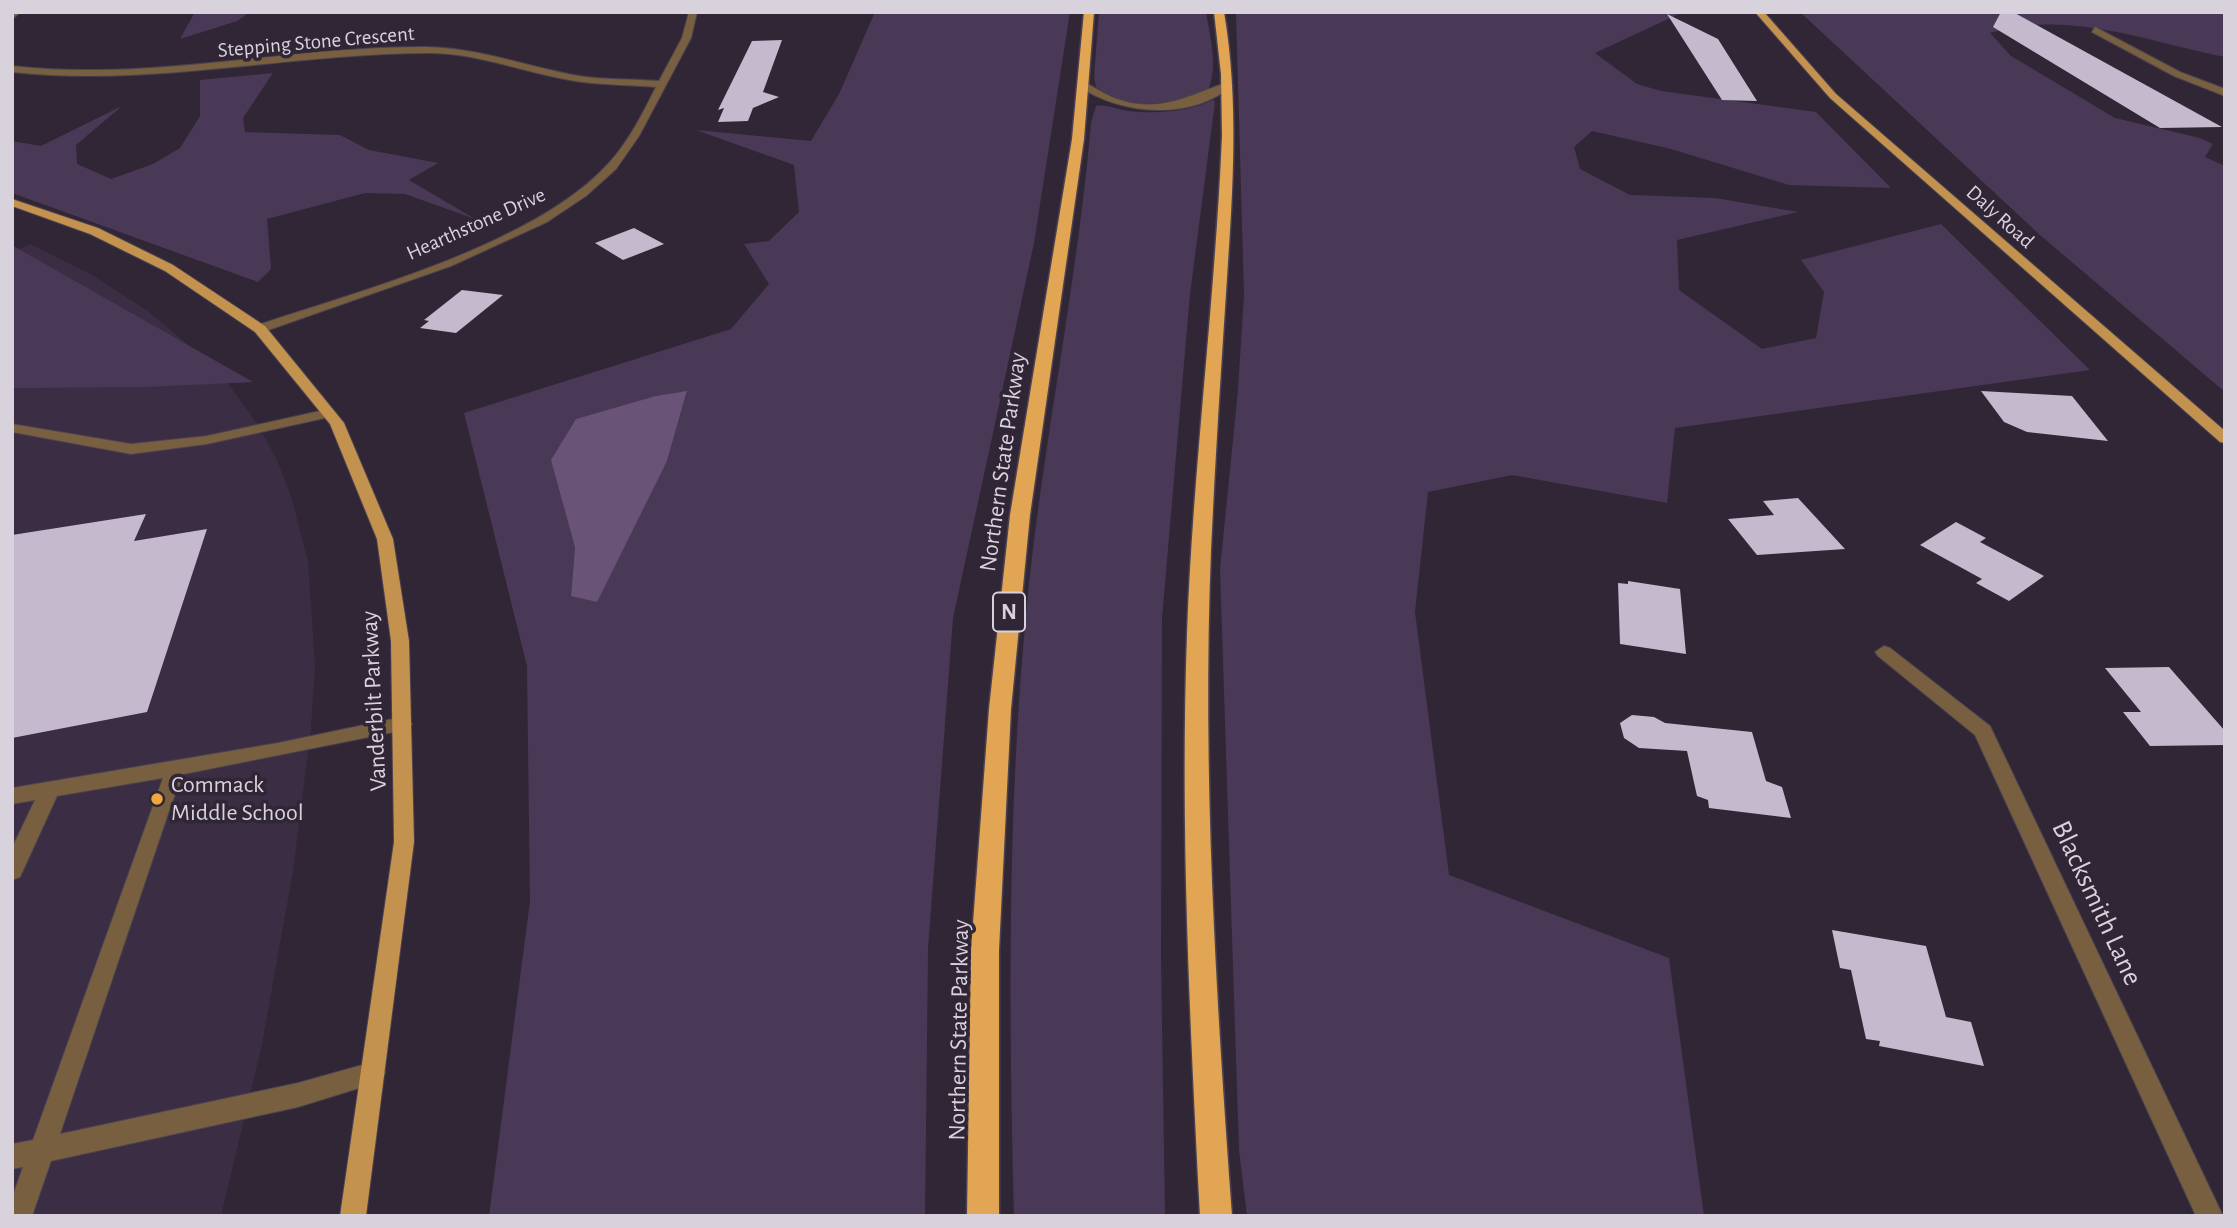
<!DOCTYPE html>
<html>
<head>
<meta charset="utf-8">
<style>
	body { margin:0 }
	#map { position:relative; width:2237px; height:1228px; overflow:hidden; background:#302636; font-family:"Alegreya Sans",sans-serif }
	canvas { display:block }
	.frame { position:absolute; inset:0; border:14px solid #d8d2dd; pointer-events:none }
</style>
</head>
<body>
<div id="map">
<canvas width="2237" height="1228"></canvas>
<div class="frame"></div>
</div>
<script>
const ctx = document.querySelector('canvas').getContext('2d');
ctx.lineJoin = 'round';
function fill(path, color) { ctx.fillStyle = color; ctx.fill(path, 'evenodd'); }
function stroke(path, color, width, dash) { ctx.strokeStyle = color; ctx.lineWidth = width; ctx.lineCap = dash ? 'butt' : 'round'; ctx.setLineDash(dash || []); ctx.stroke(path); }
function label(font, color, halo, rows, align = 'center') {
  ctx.font = font + ' "Alegreya Sans",sans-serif'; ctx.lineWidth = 7; ctx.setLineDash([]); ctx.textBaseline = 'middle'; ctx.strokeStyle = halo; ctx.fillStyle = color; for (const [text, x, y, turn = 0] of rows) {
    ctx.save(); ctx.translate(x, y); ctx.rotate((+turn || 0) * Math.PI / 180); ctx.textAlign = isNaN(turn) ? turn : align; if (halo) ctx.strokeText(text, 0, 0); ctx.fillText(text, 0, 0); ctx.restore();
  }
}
const built = new Path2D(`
	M30 244 92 275 148 311 206 360 229 385 258 425 277 460 291 496 308 562 315 667 311 727 293 871 262 1044 221 1216H12V252Z`);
const green = new Path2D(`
	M195 12H250L237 21 180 39Z
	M875 12H1070L1034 243 953 618 928 949 925 1216H489L530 901 527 666 464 413 731 329 769 284 744 244 769 241 799 212 794 165 696 130 811 141 839 94ZM687 392 667 461 629 533 571 596 575 547Z
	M1099 12H1206C1210 37 1219 69 1207 92 1170 104 1130 112 1096 87L1094 77Z
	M1236 12 1681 13 1595 53 1637 84 1661 91 1816 112 1891 188 1789 185 1671 149 1592 131 1574 147 1580 169 1630 195 1715 198 1798 212 1677 240 1679 290 1762 349 1816 338 1824 292 1801 260 1941 224 2090 370 1675 428 1667 503 1512 475 1428 492 1415 612 1449 875 1669 958 1704 1216H1247L1239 1150 1220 569 1238 390 1244 295Z
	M1800 12H2225V57C2147 42 2069 9 1990 33L2011 56 2115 118 2200 138 2213 144 2205 157 2225 166V392L2040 235Z
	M273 73 243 118 245 132 340 135 369 150 438 163 409 180 475 219 405 194 365 193 267 219 271 269 258 282 12 193V141L41 146 122 106 76 145 77 164 111 179 153 164 180 148 200 116V80Z
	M1213 100 1215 102 1190 294 1162 618 1161 958 1165 1216H1014C1009 1016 1007 815 1026 615 1041 451 1077 288 1091 123L1096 106C1107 104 1118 110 1129 111 1156 114 1188 112 1213 100Z
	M12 246 15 247 253 382 146 387 12 388Z`);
const water = new Path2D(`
	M687 391 667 461 597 602 571 596 575 547 551 460 576 419 656 396Z`);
const building = new Path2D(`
	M2001 12H2013L2222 127 2160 128 1993 27Z
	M1667 14 1718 39 1757 101 1722 100Z
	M782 40 763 92 779 97 753 108 748 121 718 122 724 108 718 110 752 41Z
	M634 228 664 244 623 260 595 243Z
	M462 290 503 295 456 333 420 328 429 321 424 320Z
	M1981 391 2072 396 2108 441 2027 432 2004 422Z
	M1798 498 1845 549 1757 555 1728 519 1774 515 1763 501Z
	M146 514 134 541 207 529 147 712 12 738V535Z
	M1956 522 1986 538 1980 542 2044 576 2009 601 1976 583 1982 579 1920 545Z
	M1628 581 1680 589 1686 654 1620 644 1618 583 1628 584Z
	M2169 667 2225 731V745L2150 746 2123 712H2141L2105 668Z
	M1632 715 1654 717 1665 723 1752 732 1766 781 1782 787 1791 818 1709 808 1708 800 1697 796 1687 751 1639 748 1624 738 1620 723Z
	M1832 930 1926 946 1946 1017 1971 1022 1984 1066 1879 1046 1880 1041 1866 1039 1851 970 1840 968Z`);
const minor = new Path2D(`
	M12 12H21L12 19Z
	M689 12H697L691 38 639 136 616 169 586 196 547 222 451 266 260 333 255 332V326C359 291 535 245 609 163 629 141 643 113 656 87 631 85 606 85 582 82 529 75 479 52 425 53 287 54 151 87 12 72V66C152 82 288 46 427 47 479 48 528 67 579 76 605 80 633 79 659 81L682 38Z
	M2095 27 2180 72 2225 89V96L2174 76 2092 32Z
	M1083 82C1095 87 1105 95 1117 99 1160 114 1190 95 1228 82L1233 85C1191 121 1122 115 1080 87L1078 85Z
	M329 409 336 413 334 416 207 444 131 454 12 432V424L131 444 207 436Z
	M1884 646 1890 648 1990 726 2223 1216H2196L1975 735 1878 656 1875 652Z
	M402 717 409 719 412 724 409 729 184 774 172 802 60 1134 298 1083 373 1062 382 1065 385 1073 382 1081 298 1107 51 1161 32 1216H12V1198L23 1167 12 1169V1144L33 1140 163 778 57 796 20 877 12 880V848L35 800 12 804V788L278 743Z`);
const major = new Path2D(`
	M1755 12H1764L1836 94 2225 431V443L2220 442 1830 98Z
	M12 199 98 228 173 265 265 326 344 423 393 539 409 641 414 842 366 1216H340L394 842 391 641 377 539 330 424 255 332 165 271 90 234 12 206Z`);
const highway = new Path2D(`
	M1084 12H1094L1084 139 1030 515 1011 709 999 950V1216H967L971 950 989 709 1010 515 1072 139Z
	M1214 12H1224C1239 101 1233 189 1227 278 1221 369 1215 459 1211 550 1202 773 1216 994 1232 1216H1200C1190 1022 1180 828 1187 634 1193 468 1215 302 1222 136L1221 74Z`);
const markers = [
	[157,799,7,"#efa73d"]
];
const farStreetnames = [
	["Stepping Stone Crescent",316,42,-5],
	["Daly Road",2000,217,42],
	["Hearthstone Drive",476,224,-24]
];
const shields = [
	[1009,612,32]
];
const shieldNames = [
	["N",1009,612]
];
const streetNames = [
	["Northern State Parkway",1003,462,-82],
	["Vanderbilt Parkway",374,701,-93],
	["Northern State Parkway",959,1030,-89]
];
const poiNames = [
	["Commack",171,785],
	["Middle School",171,813]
];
const nearStreetnames = [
	["Blacksmith Lane",2097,903,65]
];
fill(built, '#3b2e44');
fill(green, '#4a3956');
fill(water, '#695377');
fill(building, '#c5b9cd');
stroke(minor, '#4b4251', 2);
stroke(major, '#4b4251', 2);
stroke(highway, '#4b4251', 3);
fill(minor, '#775f40');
fill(major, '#c3924e');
fill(highway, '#e1a553');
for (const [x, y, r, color] of markers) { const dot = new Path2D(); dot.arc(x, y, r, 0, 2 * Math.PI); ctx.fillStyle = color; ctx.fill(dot); stroke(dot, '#302636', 2.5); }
label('21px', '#d8d2dd', '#302636', farStreetnames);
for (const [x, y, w] of shields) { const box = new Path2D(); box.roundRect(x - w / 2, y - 19.5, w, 39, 5); ctx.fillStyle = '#302636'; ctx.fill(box); stroke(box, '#d8d2dd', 2); }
label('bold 23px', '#d8d2dd', null, shieldNames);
label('24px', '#d8d2dd', '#302636', streetNames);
label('24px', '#d8d2dd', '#302636', poiNames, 'left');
label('28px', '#d8d2dd', '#302636', nearStreetnames);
</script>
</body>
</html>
